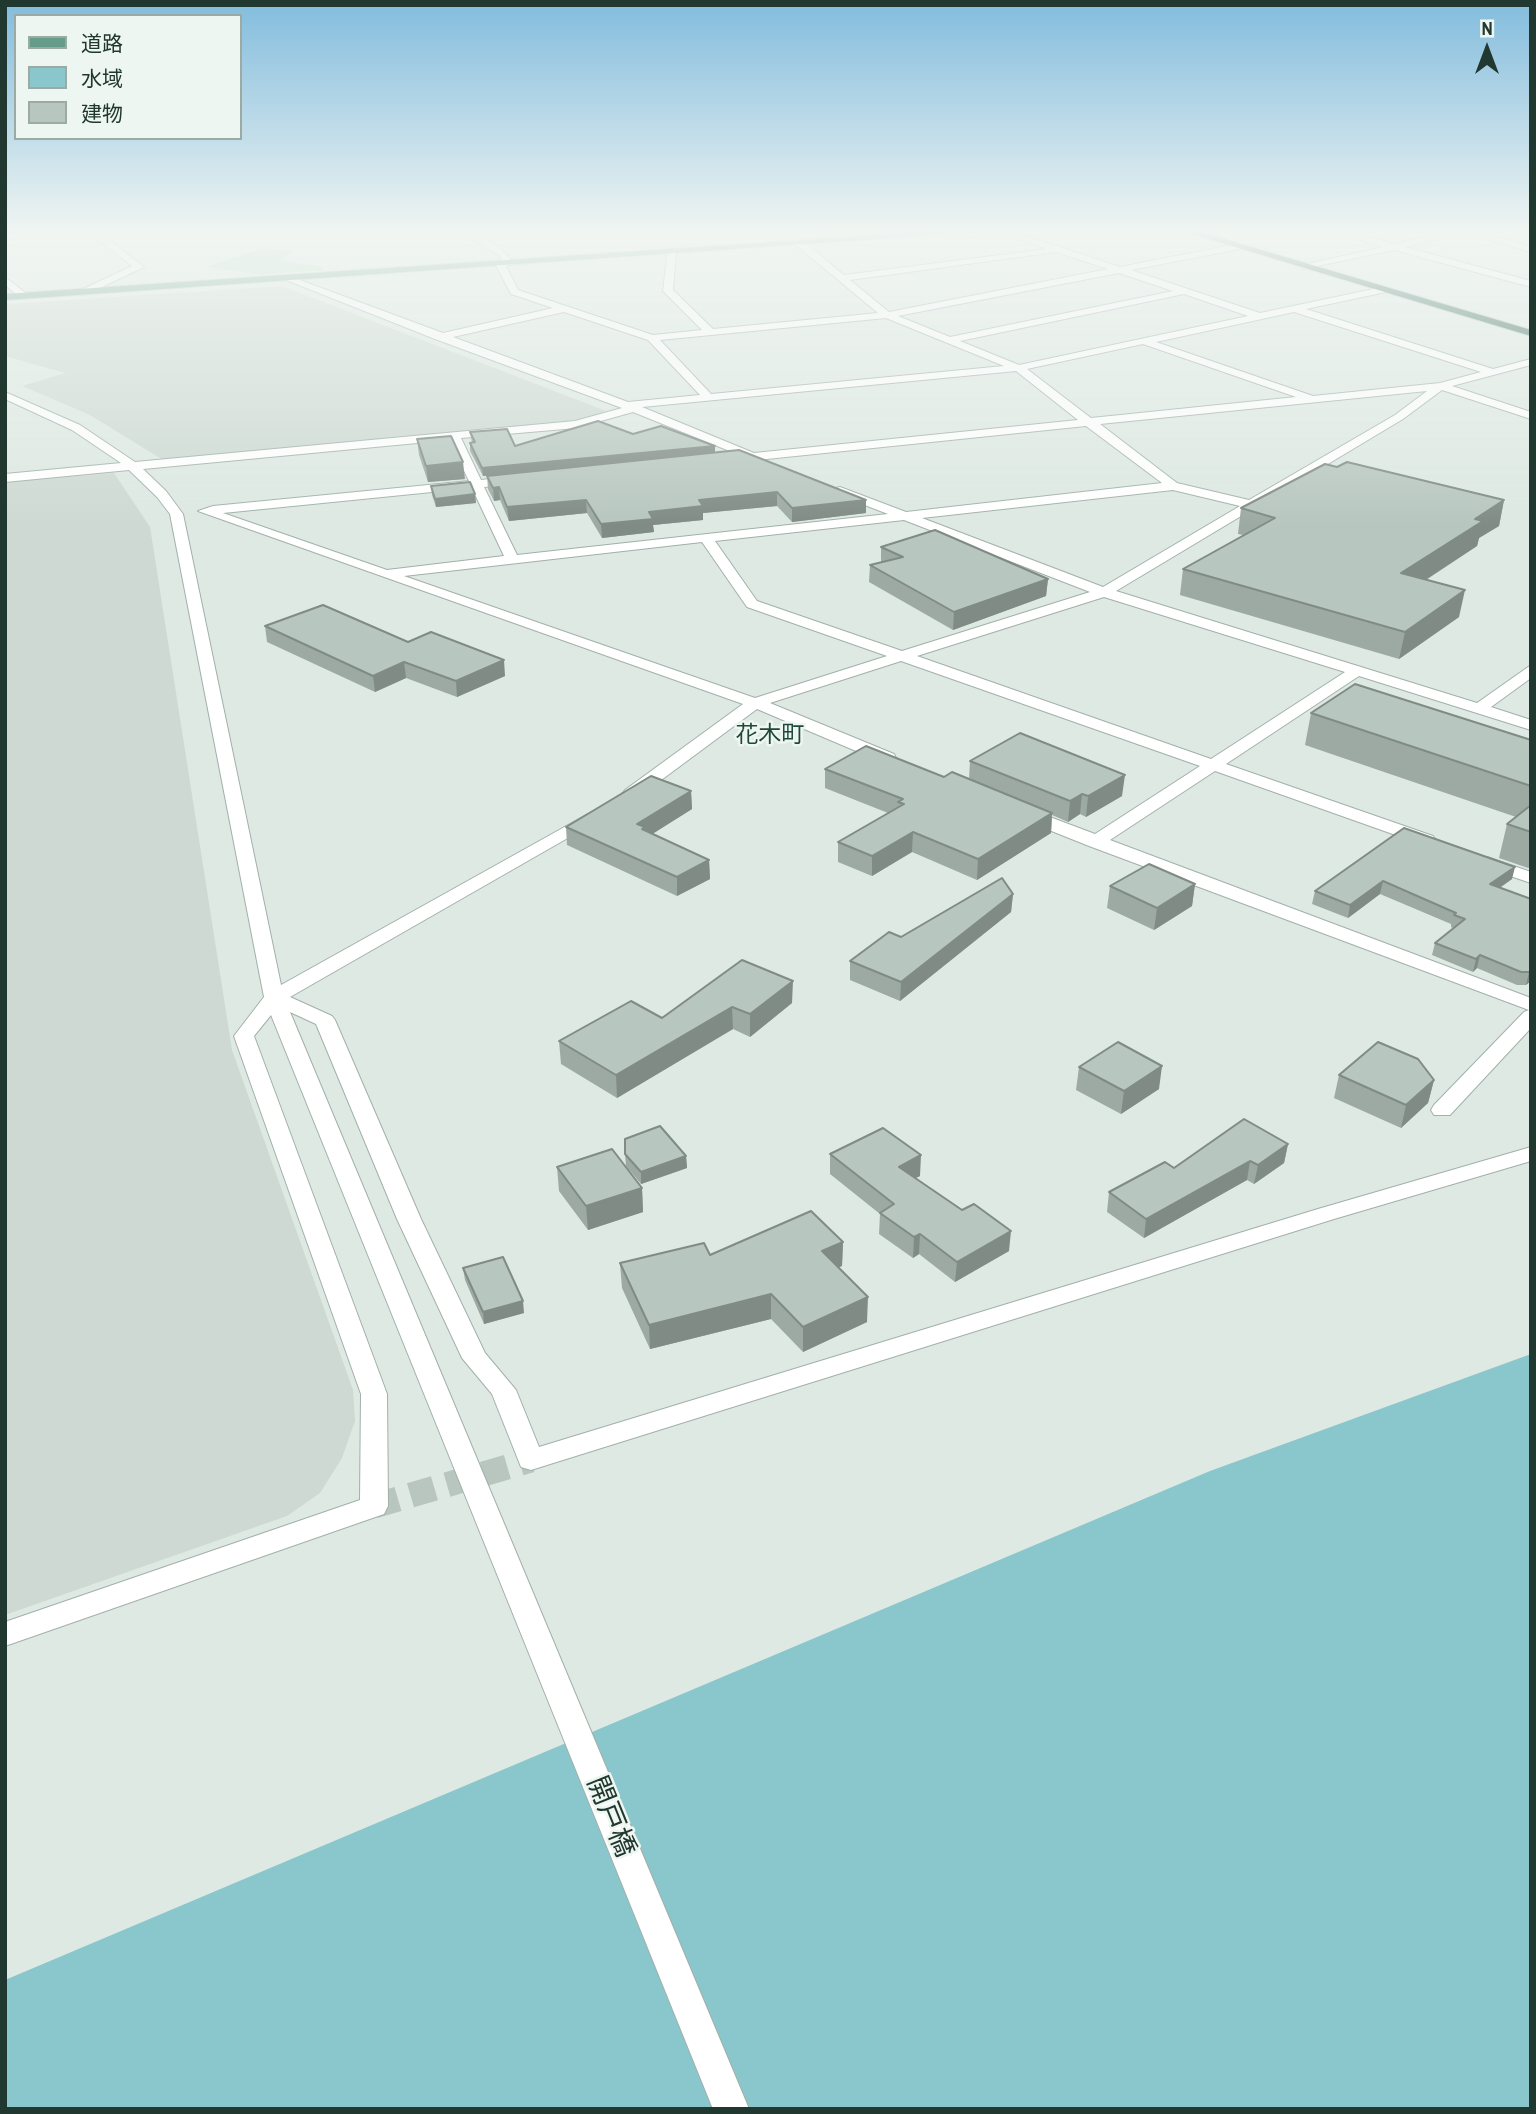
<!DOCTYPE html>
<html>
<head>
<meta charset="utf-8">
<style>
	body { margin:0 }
	#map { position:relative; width:1536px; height:2114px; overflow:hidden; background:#dee9e3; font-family:"Archivo Narrow","Noto Sans JP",sans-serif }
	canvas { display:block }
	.frame { position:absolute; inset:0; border:7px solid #213830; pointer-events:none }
	.legend { position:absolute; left:14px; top:14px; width:228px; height:126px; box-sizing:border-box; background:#eef6f2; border:2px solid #9caaa4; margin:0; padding:9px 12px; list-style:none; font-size:21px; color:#213830 }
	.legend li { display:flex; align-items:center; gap:14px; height:35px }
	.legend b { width:35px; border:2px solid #9caaa4 }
	.north { position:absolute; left:1452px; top:14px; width:70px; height:70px; -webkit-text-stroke:5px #eef6f2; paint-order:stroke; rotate:0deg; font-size:19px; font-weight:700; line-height:28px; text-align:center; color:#213830 }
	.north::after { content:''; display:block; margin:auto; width:24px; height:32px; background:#213830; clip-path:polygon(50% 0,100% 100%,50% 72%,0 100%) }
</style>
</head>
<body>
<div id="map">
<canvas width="1536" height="2114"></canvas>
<div class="frame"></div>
<ul class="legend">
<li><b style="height:9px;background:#659c8a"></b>道路</li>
<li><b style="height:19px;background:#89c7cc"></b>水域</li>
<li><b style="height:19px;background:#b7c6bf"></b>建物</li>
</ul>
<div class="north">N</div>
</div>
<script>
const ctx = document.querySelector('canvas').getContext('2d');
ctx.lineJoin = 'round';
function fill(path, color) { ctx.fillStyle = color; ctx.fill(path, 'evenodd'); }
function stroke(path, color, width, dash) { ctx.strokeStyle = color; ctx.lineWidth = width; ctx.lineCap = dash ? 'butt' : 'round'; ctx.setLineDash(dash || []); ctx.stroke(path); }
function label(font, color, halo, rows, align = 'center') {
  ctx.font = font + ' "Archivo Narrow","Noto Sans JP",sans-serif'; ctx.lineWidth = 5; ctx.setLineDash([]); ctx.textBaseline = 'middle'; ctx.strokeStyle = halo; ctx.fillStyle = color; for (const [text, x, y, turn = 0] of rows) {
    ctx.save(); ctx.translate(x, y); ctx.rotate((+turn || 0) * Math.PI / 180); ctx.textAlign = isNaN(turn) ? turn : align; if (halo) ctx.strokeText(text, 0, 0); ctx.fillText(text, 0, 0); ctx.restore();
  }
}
const built = new Path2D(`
	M282 286 606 411 576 422 163 460 90 415 22 386 65 373 5 356V304Z
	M114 473 150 527 232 1050 353 1390 355 1421 342 1458 320 1493 287 1516 5 1615V482Z`);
const green = new Path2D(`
	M262 248 293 251 280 261 320 266 324 270 260 274 206 267Z`);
const water = new Path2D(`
	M1531 1354V2109H5V1980L1210 1471Z`);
const minorTunnel = new Path2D(`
	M374 1506 531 1460`);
const minor = new Path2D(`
	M34 230H61L5 240V234Z
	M86 230H96L144 267 87 294H81V290L132 266Z
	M455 230C477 230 502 246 514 264L506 266 518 290 653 335 702 330 663 291 668 250 676 252 673 290 713 329 878 313 797 246 767 230C797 230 821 257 844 275L1047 249 995 230H1009L1120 267 1237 244 1242 247 1240 249 1131 270 1260 313 1383 287 1388 290 1386 292 1306 309 1493 369 1531 359V365L1452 386 1531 412V419L1442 390 1403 419 1116 591 1477 703 1531 665V678L1491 707 1531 720V730L1359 676 1226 764 1433 836 1436 840 1433 844H1421L1215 771 1110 840 1531 998V1028L1450 1115H1434L1431 1110 1434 1105 1524 1012 1529 1010 1089 846 1019 818 1016 814 1025 809 1031 810 1095 834 1200 766 901 661 770 703 894 754 896 758 894 762H882L757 709 637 798H625L622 794 625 790 743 704 198 511 213 506 469 481 449 440 143 469 166 491 183 514 281 985 586 815 592 814 601 819 290 997 332 1016 335 1020 421 1219 485 1353 516 1390 539 1447 1318 1209 1531 1147V1161L1334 1219 531 1470 521 1467 492 1394 462 1358 397 1219 316 1024 290 1012 749 2109H713L271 1015 254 1036 387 1394 388 1506 384 1514 5 1646V1622L360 1500 361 1394 234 1036 264 997 170 514 157 497 129 470 5 482V474L121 463 72 430 5 399V392L80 425 135 462 575 421 622 408 435 339 281 278 289 276 443 333 553 308 511 294 495 264 503 262 499 255ZM1056 252 1108 269 889 312 850 280ZM1119 273 1173 291 950 337 898 316ZM1184 294 1248 316 1019 365 960 341ZM564 312 648 340 700 395 628 402 453 337ZM1294 312 1481 372 1440 383 1313 396 1156 342ZM886 318 1004 366 711 394 660 340ZM1143 344 1296 397 1091 418 1027 369ZM1016 371 1078 420 754 453 642 407ZM1427 391 1395 415 1249 500 1177 483 1100 424ZM633 412 737 454 724 456 722 459 728 463 1086 426 1162 483 906 512 840 487 836 488V494L888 514 517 555 484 487 515 484 521 480 515 476 481 480 461 438 576 428ZM472 488 504 556 387 570 223 513ZM1173 490 1240 506 1103 587 922 518ZM904 520 1090 592 902 651 757 601 715 541ZM702 542 747 607 887 656 755 698 404 576ZM1104 597 1345 672 1211 759 917 656Z
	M1328 230H1344L1394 244 1453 230H1473L1531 246V252L1464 233 1405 247 1531 281V287L1394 250 1303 269V265L1383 247Z
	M5 277 27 294V298H21L5 285Z
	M1487 857 1531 872V883L1481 866 1478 862Z`);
const major = new Path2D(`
	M951 230H1001L5 300V294Z`);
const highway = new Path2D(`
	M1179 230H1194L1531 330V336Z`);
const wall = new Path2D(`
	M470 432 515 446 633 434 715 453 866 513 792 522 777 506 703 513V520L653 525 654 532 602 538 587 513 509 521 500 500 494 501 488 489 487 476 562 469 483 476 470 451V443H472Z
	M417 439 465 479 428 482 419 455Z
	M1337 467 1504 500 1499 526 1479 538 1477 546 1426 580 1459 617 1399 659 1180 595 1183 569 1243 535 1238 534 1241 508Z
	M431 486 475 494 476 503 436 507 432 495Z
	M881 547 1048 579 1046 596 953 630 869 582 870 565 881 563Z
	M265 626 408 642 505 676 457 697 406 678 375 692 267 642Z
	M1311 713 1531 740V867L1528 868 1499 858 1507 824 1516 817 1305 745Z
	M970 761 1122 796 1086 817 1080 814 1068 822 1052 815 1051 833 977 880 912 852 872 876 838 862V842L888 813 825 788V769L969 779Z
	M691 791 692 809 652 834 709 860 710 879 677 896 567 845 566 827Z
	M1404 828 1512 879 1500 888 1531 899V981L1526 985H1517L1477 968 1473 972 1432 955 1435 943 1453 928 1451 927V924L1380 894 1348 918 1312 904 1315 891Z
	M1195 884 1192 906 1154 930 1107 908 1110 886Z
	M1013 894 1011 912 900 1001 850 980V961Z
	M742 960 792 1003 750 1037 733 1029 617 1098 561 1064 559 1041 662 1018Z
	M1079 1067 1159 1089 1121 1114 1076 1090Z
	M1339 1075 1434 1080 1428 1103 1401 1128 1334 1098Z
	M1288 1144 1284 1163 1254 1184 1247 1180 1144 1238 1107 1212 1109 1192 1174 1168Z
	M625 1154 686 1156 687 1168 641 1184 626 1166Z
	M830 1154 920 1176 915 1178 1009 1251 955 1282 919 1254 913 1258 879 1234 880 1214 830 1174Z
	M557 1167 642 1188 643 1212 588 1230 559 1191Z
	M843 1242 842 1266 838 1267 867 1322 803 1352 771 1319 650 1349 622 1288 620 1263Z
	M463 1268 524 1313 484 1324 465 1280Z`);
const shadedWall = new Path2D(`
	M715 446V454L483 476 482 468Z
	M463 462 465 479 428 482 426 466Z
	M499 487 500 500 494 501 493 488Z
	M777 492V506L703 513V520L653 525 654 532 602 538 601 524 649 512 699 500Z
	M475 494 476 503 436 507 435 499Z
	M586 500 587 513 509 521 507 507Z
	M866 500V513L792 522V508Z
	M1504 500 1499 526 1479 538 1477 546 1396 599 1401 573 1475 519Z
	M1048 579 1046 596 953 630 954 612Z
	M1465 590 1459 617 1399 659 1405 632Z
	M504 660 505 676 457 697 456 681Z
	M404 662 406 678 375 692 373 676Z
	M1125 775 1122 796 1086 817 1088 796Z
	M691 791 692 809 646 838 637 824Z
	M1082 794 1080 814 1068 822 1070 801Z
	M1052 813 1051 833 977 880 978 859Z
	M913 832 912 852 872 876V856Z
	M709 860 710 879 677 896V877Z
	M1515 867 1512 879 1487 896 1490 884Z
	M1383 881 1380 894 1348 918 1350 905Z
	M1195 884 1192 906 1154 930 1157 908Z
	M1013 894 1011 912 900 1001 901 982Z
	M1480 955 1477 968 1473 972 1476 959Z
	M1531 971V981L1526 985 1529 972Z
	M793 981 792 1003 750 1037V1014Z
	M732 1007 733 1029 617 1098 616 1075Z
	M1162 1066 1159 1089 1121 1114 1124 1091Z
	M1434 1080 1428 1103 1401 1128 1406 1105Z
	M1288 1144 1284 1163 1254 1184 1258 1165Z
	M921 1155 920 1176 898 1187 899 1167Z
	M686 1156 687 1168 641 1184V1172Z
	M1250 1161 1247 1180 1144 1238 1146 1219Z
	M642 1188 643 1212 588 1230 586 1206Z
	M1011 1231 1009 1251 955 1282 957 1262Z
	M920 1234 919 1254 913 1258 914 1237Z
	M843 1242 842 1266 821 1275 822 1251Z
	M771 1294V1319L650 1349 649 1325Z
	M868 1297 867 1322 803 1352V1327Z
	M523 1301 524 1313 484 1324 483 1312Z`);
const building = new Path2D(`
	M598 421 633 434 661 426 715 446 482 468 470 443 475 442 470 432 507 429 515 446Z
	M451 436 463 462 426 466 417 439Z
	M739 450 866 500 792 508 777 492 699 500 703 506 649 512 653 519 601 524 586 500 507 507 499 487 493 488 487 476Z
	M1347 462 1504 500 1475 519 1483 521 1401 573 1465 590 1405 632 1183 569 1275 518 1241 508 1325 464 1337 467Z
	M470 482 475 494 435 499 431 486Z
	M935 530 1048 579 954 612 870 565 903 557 881 547Z
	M323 605 408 642 431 632 504 660 456 681 404 662 373 676 265 626Z
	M1355 684 1531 740V786L1311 713Z
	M1020 733 1125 775 1088 796 1082 794 1070 801 970 761Z
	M866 746 944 777 952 772 1052 813 978 859 913 832 872 856 838 842 904 804 898 802 903 799 825 769Z
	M651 776 691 791 637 824 645 827 642 829 709 860 677 877 566 827Z
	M1531 805V832L1507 824Z
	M1404 828 1515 867 1490 884 1531 899V971L1529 972H1521L1480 955 1476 959 1435 943 1465 919 1454 915 1456 913 1383 881 1350 905 1315 891Z
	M1149 864 1195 884 1157 908 1110 886Z
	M1002 878 1013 894 901 982 850 961 889 932 901 937Z
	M742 960 793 981 750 1014 732 1007 616 1075 559 1041 631 1001 662 1018Z
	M1118 1042 1162 1066 1124 1091 1079 1067Z
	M1378 1042 1418 1059 1434 1080 1406 1105 1339 1075Z
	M1244 1119 1288 1144 1258 1165 1250 1161 1146 1219 1109 1192 1165 1162 1174 1168Z
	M660 1126 686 1156 641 1172 625 1154V1139Z
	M883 1128 921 1155 899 1167 962 1210 974 1204 1011 1231 957 1262 920 1234 914 1237 880 1213 894 1204 830 1154Z
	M612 1149 642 1188 586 1206 557 1167Z
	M811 1211 843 1242 822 1251 868 1297 803 1327 771 1294 649 1325 620 1263 704 1243 710 1255Z
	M503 1257 523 1301 483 1312 463 1268Z`);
const farQuarternames = [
	["花木町",770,736]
];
const nearStreetnames = [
	["開戸橋",610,1817,68]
];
fill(built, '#cdd9d2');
fill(green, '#b8d9be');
fill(water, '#89c7cc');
stroke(minorTunnel, '#b8c6bf', 25, [25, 13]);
stroke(minor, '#a2b0aa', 2);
stroke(major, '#bcc3c1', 2);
stroke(highway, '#bcc3c1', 2);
fill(minor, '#fff');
fill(major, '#659c8a');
fill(highway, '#2e6253');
fill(wall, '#9daaa4');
fill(shadedWall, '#808b86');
fill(building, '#b7c6bf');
stroke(building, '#808b86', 2);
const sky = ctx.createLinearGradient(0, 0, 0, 526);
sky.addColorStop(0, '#82bcdd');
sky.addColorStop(0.44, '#f0f5f2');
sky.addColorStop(1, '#f0f5f200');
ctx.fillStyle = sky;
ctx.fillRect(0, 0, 1536, 526);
label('23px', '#1e483b', '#eef6f2', farQuarternames);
label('28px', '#213830', '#eef6f2', nearStreetnames);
</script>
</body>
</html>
